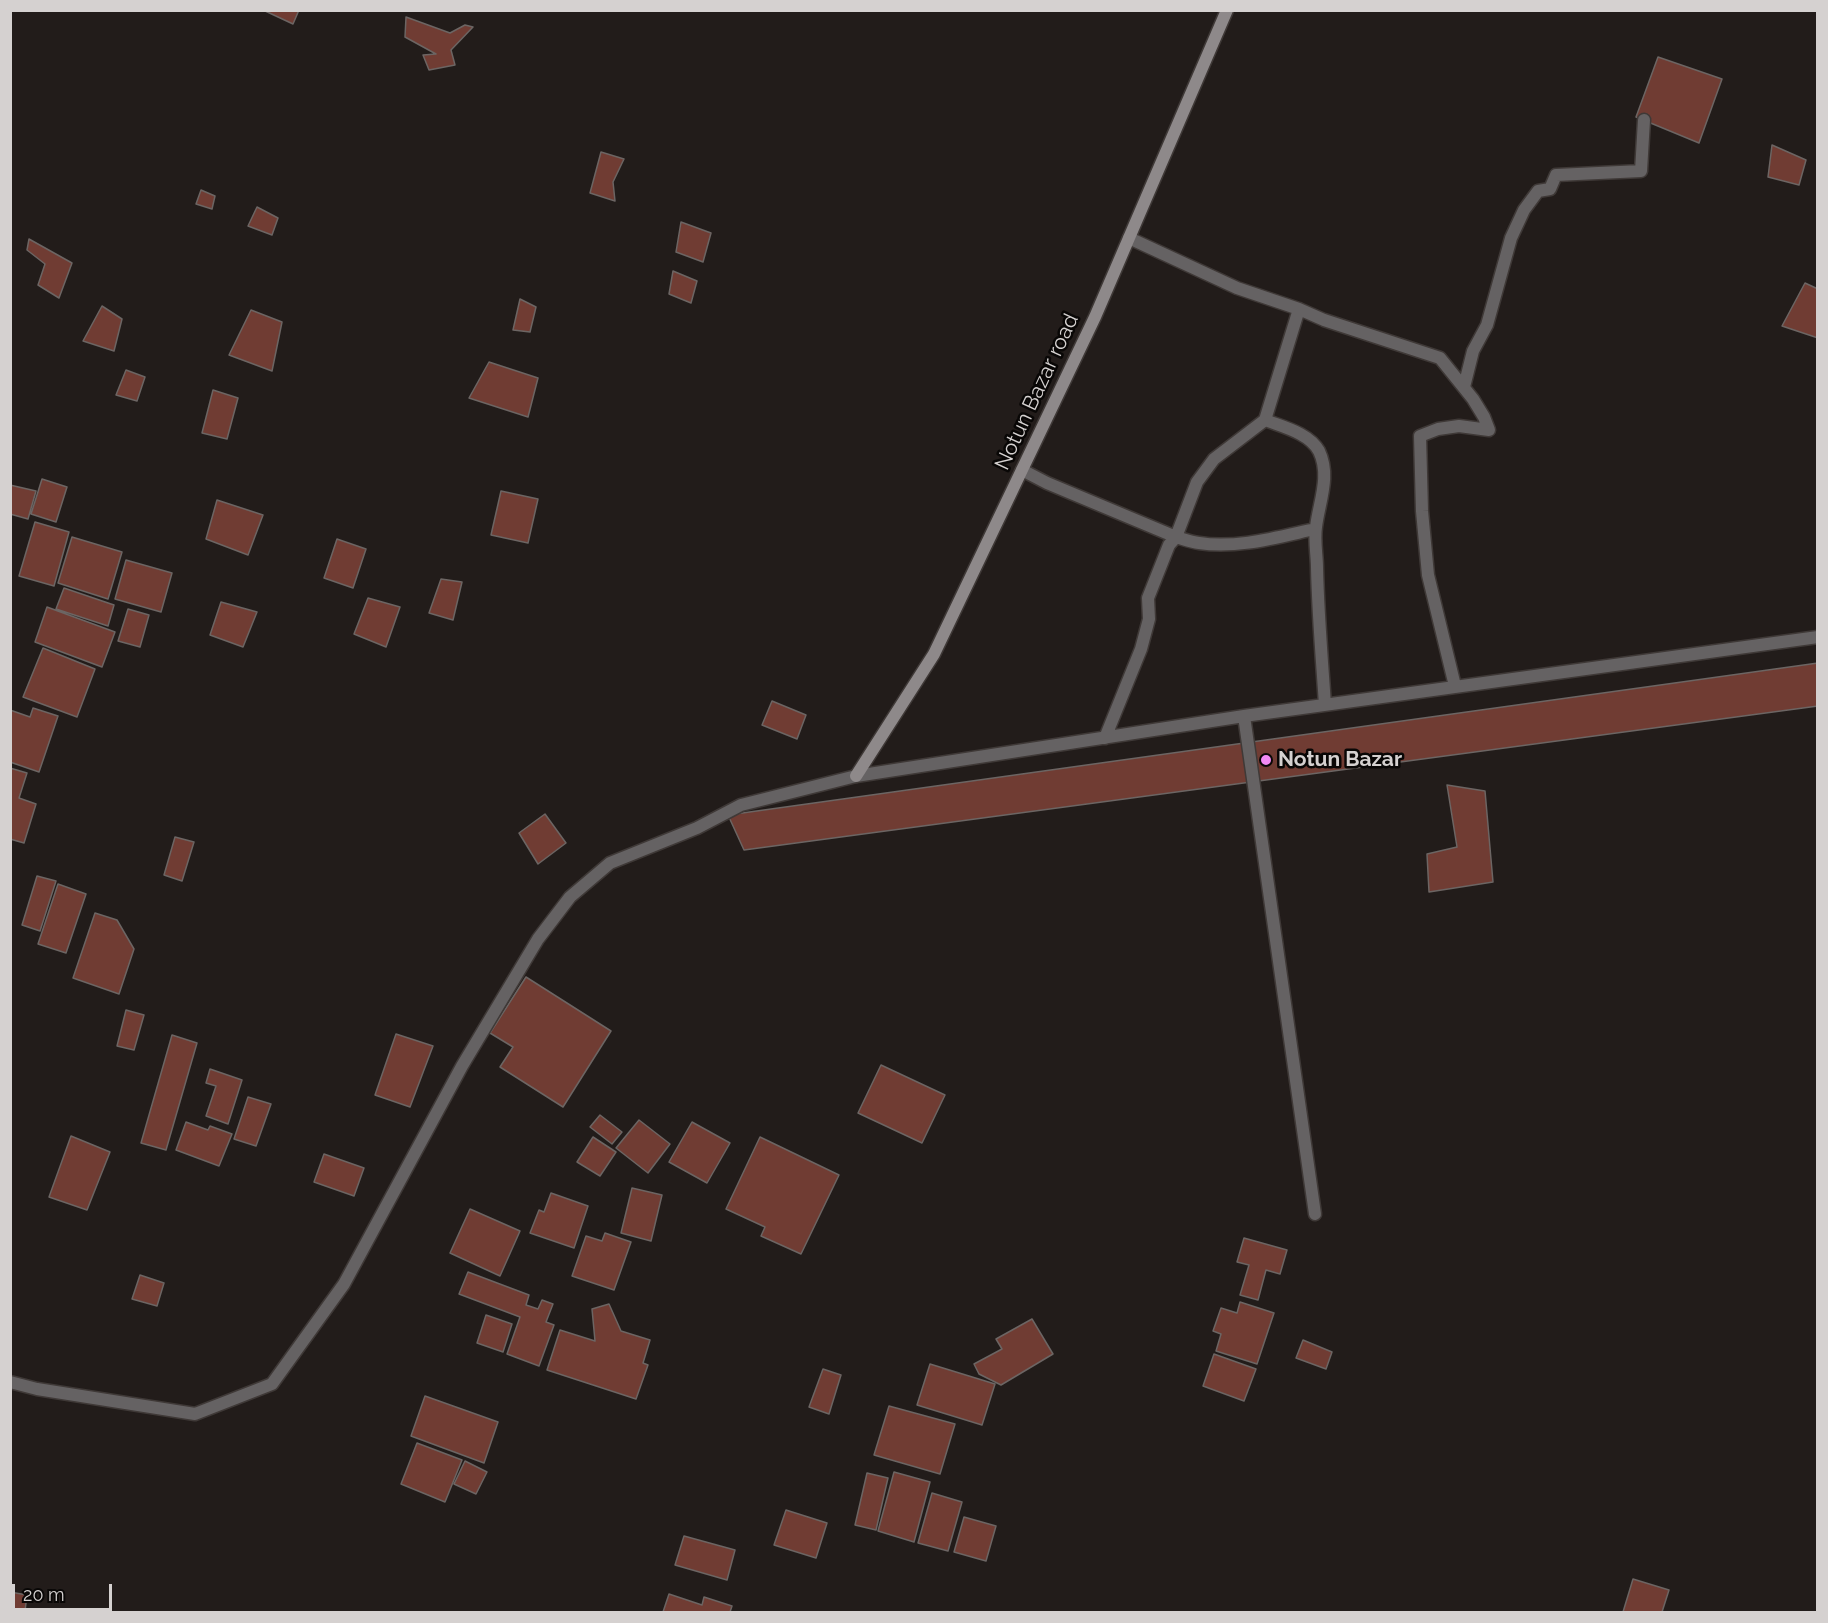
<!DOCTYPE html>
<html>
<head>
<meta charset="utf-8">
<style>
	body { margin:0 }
	#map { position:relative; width:1828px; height:1623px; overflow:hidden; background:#221c1a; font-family:Raleway,sans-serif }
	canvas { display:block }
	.frame { position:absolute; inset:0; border:12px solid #d5d1d0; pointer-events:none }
	.scale { position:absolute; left:12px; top:1584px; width:100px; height:27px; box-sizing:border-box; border:3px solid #d5d1d0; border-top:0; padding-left:8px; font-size:18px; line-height:21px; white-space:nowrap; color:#d5d1d0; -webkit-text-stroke:4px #090706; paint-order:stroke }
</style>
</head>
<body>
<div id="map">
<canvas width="1828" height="1623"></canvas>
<div class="frame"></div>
<div class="scale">20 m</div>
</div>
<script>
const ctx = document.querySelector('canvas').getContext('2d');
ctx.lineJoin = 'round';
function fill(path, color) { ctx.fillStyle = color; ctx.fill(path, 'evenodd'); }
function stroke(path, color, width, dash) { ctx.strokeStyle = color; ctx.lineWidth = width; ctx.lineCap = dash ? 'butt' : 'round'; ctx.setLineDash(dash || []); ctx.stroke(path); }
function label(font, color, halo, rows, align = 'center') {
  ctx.font = font + ' Raleway,sans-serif'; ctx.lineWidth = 5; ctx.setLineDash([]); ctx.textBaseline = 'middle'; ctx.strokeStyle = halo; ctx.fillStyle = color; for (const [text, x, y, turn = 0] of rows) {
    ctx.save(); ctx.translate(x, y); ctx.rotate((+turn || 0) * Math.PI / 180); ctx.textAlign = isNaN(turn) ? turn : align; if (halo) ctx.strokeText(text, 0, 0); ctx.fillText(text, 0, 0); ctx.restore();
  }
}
const building = new Path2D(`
	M263 10H299L293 24Z
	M406 17 450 33 465 25 473 27 451 50 455 65 429 70 423 55 436 54 405 37Z
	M1658 57 1722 79 1699 143 1636 117Z
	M1772 145 1806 160 1799 185 1768 177Z
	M601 152 624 159 613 182 615 201 590 193Z
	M201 190 215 196 212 209 196 204Z
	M257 207 278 218 272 235 248 226Z
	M681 222 711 233 703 262 676 252Z
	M29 239 72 263 59 298 38 285 45 264 27 250Z
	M673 271 697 281 691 303 669 294Z
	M1805 283 1818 289V338L1782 326Z
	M520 299 536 307 530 332 513 330Z
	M102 306 122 319 114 351 83 341Z
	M251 310 282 322 272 371 229 355Z
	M489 362 538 378 528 417 469 398Z
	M126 370 145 377 137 401 116 395Z
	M213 390 238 398 227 439 202 433Z
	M42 479 67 487 56 522 31 514Z
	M10 485 36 491 28 519 10 514Z
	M501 491 538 499 528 543 491 535Z
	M217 500 263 515 248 555 206 539Z
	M35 522 69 532 54 586 19 576Z
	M72 537 122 552 108 599 58 583Z
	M337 539 366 549 353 588 324 578Z
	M126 560 172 573 161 612 115 599Z
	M441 579 462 582 453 620 429 613Z
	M64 588 114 605 108 626 56 609Z
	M368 598 400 607 386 647 354 634Z
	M221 602 257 612 243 647 210 635Z
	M47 607 115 632 102 667 35 642Z
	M128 609 149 615 140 647 118 641Z
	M43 648 95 669 77 717 23 697Z
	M1818 663V706L744 850 728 815Z
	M772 701 806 715 797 739 762 725Z
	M33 708 58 716 39 772 10 762V710L30 717Z
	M10 768 27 773 19 798 36 804 24 843 10 839Z
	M1447 785 1485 791 1493 882 1429 892 1427 854 1457 847Z
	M545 814 566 843 538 864 519 833Z
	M175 837 194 842 182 881 164 875Z
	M37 876 56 881 40 931 22 925Z
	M58 884 86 894 66 953 38 944Z
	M95 913 117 920 134 949 119 994 73 978Z
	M526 977 611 1031 563 1107 500 1067 513 1047 490 1033Z
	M126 1010 144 1015 134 1050 117 1046Z
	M396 1034 433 1046 410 1107 375 1095Z
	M172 1035 197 1043 166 1150 141 1143Z
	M881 1065 945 1095 922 1143 858 1113Z
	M210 1069 242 1080 228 1124 206 1116 216 1086 206 1083Z
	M248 1097 271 1104 256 1146 234 1139Z
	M600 1115 622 1132 612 1144 590 1127Z
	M639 1120 670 1144 648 1173 616 1148Z
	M186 1122 208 1130 210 1126 232 1134 219 1166 176 1150Z
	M692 1122 730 1143 707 1183 669 1162Z
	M71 1136 110 1152 87 1210 49 1197Z
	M593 1137 616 1152 600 1176 577 1162Z
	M760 1137 839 1175 801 1254 761 1236 765 1227 726 1209Z
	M324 1154 364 1168 354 1196 314 1182Z
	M632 1188 662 1195 651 1241 621 1233Z
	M551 1193 588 1206 574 1248 530 1233 539 1210 544 1212Z
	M470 1209 520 1231 500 1276 450 1253Z
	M605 1233 631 1242 614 1290 572 1276 586 1236 602 1241Z
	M1244 1238 1287 1250 1280 1274 1266 1270 1258 1300 1240 1295 1249 1265 1237 1262Z
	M468 1272 529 1295 526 1305 538 1309 542 1300 553 1304 546 1322 554 1325 539 1366 507 1354 520 1317 459 1294Z
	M140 1275 164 1283 157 1306 132 1299Z
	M1240 1302 1274 1313 1257 1364 1216 1351 1221 1334 1213 1331 1221 1308 1237 1313Z
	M609 1304 621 1331 650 1340 643 1363 648 1365 636 1399 547 1370 560 1330 595 1341 592 1309Z
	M486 1315 512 1324 503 1352 477 1343Z
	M1032 1319 1053 1354 1001 1385 979 1374 974 1364 1002 1349 996 1339Z
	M1303 1340 1332 1352 1326 1369 1296 1358Z
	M1214 1354 1256 1369 1244 1401 1203 1386Z
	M930 1364 995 1384 982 1425 917 1405Z
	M823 1369 841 1375 829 1414 809 1407Z
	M425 1396 498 1422 484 1463 411 1436Z
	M889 1406 955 1424 940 1474 874 1455Z
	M417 1443 462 1460 445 1502 401 1484Z
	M465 1461 487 1472 476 1494 454 1484Z
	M894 1472 930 1482 914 1542 878 1531Z
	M867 1473 888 1478 876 1530 855 1525Z
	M932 1493 962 1502 948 1551 918 1543Z
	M786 1510 827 1523 816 1558 774 1545Z
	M964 1517 996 1526 986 1561 954 1552Z
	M684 1536 735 1550 727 1580 675 1565Z
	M1633 1579 1669 1590 1662 1612H1623Z
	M10 1592 27 1595 25 1611 29 1612H10Z
	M669 1594 702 1605 704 1597 732 1606 730 1612H663Z`);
const street = new Path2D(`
	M1129 238 1237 288 1299 309 1324 320 1440 358 1473 399 1484 417 1489 430 1459 426 1438 429 1420 436 1422 511 1428 575 1455 686
	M1299 309 1265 420C1283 427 1309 433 1319 451 1331 476 1319 502 1316 527 1314 541 1317 555 1317 568 1318 614 1322 660 1325 705
	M1464 387 1473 351 1487 325 1511 238 1524 210 1538 191 1550 189 1556 175 1641 171 1644 120
	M1022 470 1047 483 1176 537C1183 539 1191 542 1199 543 1237 549 1278 537 1315 529
	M1244 716 1315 1214
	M1105 738 1141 649 1149 619 1148 598 1169 545 1176 537 1197 482 1214 459 1265 420
	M10 1382 37 1389 195 1414 272 1384 344 1284 462 1066 538 939 570 897 610 863 697 828 741 805 856 776 1244 716 1818 637`);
const secondary = new Path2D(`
	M856 776 934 654 1095 317 1227 10`);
const markers = [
	[1266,760,6,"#f28af3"]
];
const streetNames = [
	["Notun Bazar road",1037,392,-65]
];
const poiNames = [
	["Notun Bazar",1278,760]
];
fill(building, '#703c33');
stroke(building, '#6c6563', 1.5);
stroke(street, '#3f3937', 15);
stroke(secondary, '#3f3937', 15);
stroke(street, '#656263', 12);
stroke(secondary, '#8e898a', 12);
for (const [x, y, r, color] of markers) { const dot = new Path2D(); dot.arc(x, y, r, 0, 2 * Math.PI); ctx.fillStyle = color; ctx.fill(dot); stroke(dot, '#090706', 2); }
label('21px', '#d5d1d0', '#090706', streetNames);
label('bold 21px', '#d5d1d0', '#090706', poiNames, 'left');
</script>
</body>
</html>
